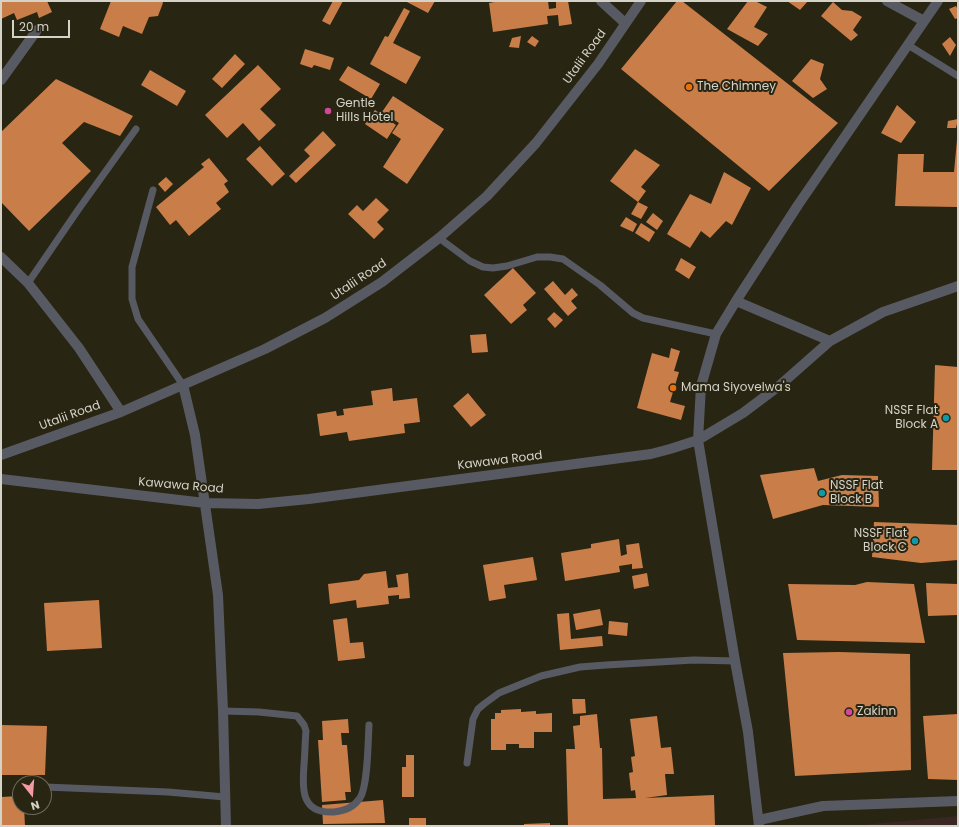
<!DOCTYPE html>
<html>
<head>
<meta charset="utf-8">
<style>
	body { margin:0 }
	#map { position:relative; width:959px; height:827px; overflow:hidden; background:#292513; font-family:Poppins,sans-serif }
	canvas { display:block }
	.frame { position:absolute; inset:0; border:2px solid #d5d3c8; pointer-events:none }
	.north { position:absolute; left:12px; top:775px; width:40px; height:40px; box-sizing:border-box; background:#292513; border:1px solid #6e6b5b; border-radius:50%; rotate:163deg; font-size:11px; font-weight:700; line-height:16px; text-align:center; color:#d5d3c8 }
	.north::after { content:''; display:block; margin:auto; width:14px; height:18px; background:#f49aa3; clip-path:polygon(50% 0,100% 100%,50% 72%,0 100%) }
	.scale { position:absolute; left:12px; top:20px; width:58px; height:18px; box-sizing:border-box; border:2px solid #d5d3c8; border-top:0; padding-left:5px; font-size:12px; line-height:14px; white-space:nowrap; color:#d5d3c8; -webkit-text-stroke:3px #292513; paint-order:stroke }
</style>
</head>
<body>
<div id="map">
<canvas width="959" height="827"></canvas>
<div class="frame"></div>
<div class="north">N</div>
<div class="scale">20 m</div>
</div>
<script>
const ctx = document.querySelector('canvas').getContext('2d');
ctx.lineJoin = 'round';
function fill(path, color) { ctx.fillStyle = color; ctx.fill(path, 'evenodd'); }
function stroke(path, color, width, dash) { ctx.strokeStyle = color; ctx.lineWidth = width; ctx.lineCap = dash ? 'butt' : 'round'; ctx.setLineDash(dash || []); ctx.stroke(path); }
function label(font, color, halo, rows, align = 'center') {
  ctx.font = font + ' Poppins,sans-serif'; ctx.lineWidth = 4; ctx.setLineDash([]); ctx.textBaseline = 'middle'; ctx.strokeStyle = halo; ctx.fillStyle = color; for (const [text, x, y, turn = 0] of rows) {
    ctx.save(); ctx.translate(x, y); ctx.rotate((+turn || 0) * Math.PI / 180); ctx.textAlign = isNaN(turn) ? turn : align; if (halo) ctx.strokeText(text, 0, 0); ctx.fillText(text, 0, 0); ctx.restore();
  }
}
const education = new Path2D(`
	M958 816V826H851Z`);
const building = new Path2D(`
	M1 1H47L52 12 39 18 37 12 17 20 14 13 1 19Z
	M111 1H162L163 3 158 16 149 17 142 34 123 26 119 37 100 29Z
	M333 1H343L330 25 322 21Z
	M405 1H435L428 13Z
	M500 1H548L549 9 556 8V1H568L572 24 559 26 558 15 547 16 548 24 493 32 489 3Z
	M677 1H682L838 123 769 191 621 69Z
	M748 1H755L767 7 754 27 768 34 758 46 727 29Z
	M787 1H808L800 10Z
	M833 2 842 10 852 11 862 17 853 30 858 35 851 41 821 16Z
	M956 6 958 10V18L955 19 949 9Z
	M404 8 410 11 393 43 421 57 406 84 370 64 385 36 388 37Z
	M521 36 519 48 509 47 512 38Z
	M532 36 539 41 535 47 527 42Z
	M950 37 956 45 950 56 942 44Z
	M305 49 334 58 330 70 314 65 312 68 300 64Z
	M235 54 245 64 222 88 212 79Z
	M811 59 824 64 820 79 827 89 813 98 792 81Z
	M258 65 281 89 260 109 276 125 259 141 243 123 227 138 205 115Z
	M348 66 380 84 371 99 339 80Z
	M150 70 186 91 177 106 141 85Z
	M56 79 133 116 120 136 84 122 62 143 91 171 29 231 1 202V132Z
	M393 96 444 129 407 184 383 167 401 139 392 133 399 123 382 112Z
	M897 105 916 122 901 143 881 133Z
	M375 110 396 125 387 139 365 124Z
	M958 119 956 128H947L948 121Z
	M323 131 336 145 296 183 289 176 310 156 304 150Z
	M957 140H958V207L895 206 898 154H924L923 172H954Z
	M260 146 285 174 272 186 246 159Z
	M635 149 660 165 641 187 646 191 638 202 610 181Z
	M209 158 228 181 224 184 229 192 216 203 221 209 189 236 176 220 170 225 156 207 204 167 201 164Z
	M724 172 751 188 732 225 726 221 710 238 701 231 690 248 667 234 690 194 711 204Z
	M166 177 173 184 165 192 158 184Z
	M376 198 389 210 377 222 384 229 374 239 348 214 357 205 363 211Z
	M638 202 648 207 641 219 631 214Z
	M653 213 663 221 657 230 646 222Z
	M626 217 637 224 633 232 620 226Z
	M641 223 655 232 649 242 635 233Z
	M681 258 696 267 689 279 675 270Z
	M513 268 536 293 523 305 527 310 511 324 484 295Z
	M553 281 565 295 572 288 578 295 571 301 577 308 568 316 544 289Z
	M554 312 563 320 555 328 547 319Z
	M486 334 488 352 472 353 470 335Z
	M671 348 680 351 674 371 679 372 670 402 685 406 681 420 637 408 652 353 669 358Z
	M935 365 958 367V470H932Z
	M392 388 393 401 417 398 420 422 404 424 405 433 349 441 347 432 320 436 317 414 336 411 337 416 344 415 343 409 373 405 371 391Z
	M468 393 486 415 471 427 453 406Z
	M814 468 818 481 842 475 878 476 879 507 823 505 773 519 760 475Z
	M874 522 958 525V560L921 563 872 557Z
	M619 539 621 556 627 554 626 545 639 543 643 568 632 569V564L619 566 620 572 565 581 561 553 591 548V544Z
	M533 557 537 580 504 585 506 598 489 601 483 565Z
	M386 571 388 588 398 587 396 575 408 573 410 598 399 599V595L388 596 389 604 357 608 356 600 330 604 328 584 359 580 364 574Z
	M647 573 649 586 634 589 632 576Z
	M867 582 914 584 925 643 797 640 788 584 855 585Z
	M926 583 958 584V615L928 616Z
	M99 600 102 648 47 651 44 603Z
	M600 609 603 625 576 630 573 614Z
	M569 613 571 639 602 636 603 646 560 650 557 614Z
	M347 618 350 643 363 642 365 658 338 661 333 620Z
	M609 621 628 623 627 636 608 634Z
	M839 652 910 654 911 770 795 776 783 653Z
	M572 699H585L586 713 573 714Z
	M521 709V712L536 711V714L552 713V732H534V748H519V744H506V750H491V719H495V713H501V710Z
	M597 714 600 748H602L603 799 636 798 635 790 631 791 629 773 633 772 631 757 635 756 630 719 657 716 661 748 671 747 674 774H665L667 795 645 798 714 795 715 826H568L566 749H575L573 726 580 725V716Z
	M958 714V780L928 779 923 716Z
	M348 719 349 733H341L342 745H347L351 792H345L346 800 322 802 318 740H323L322 721Z
	M1 725 47 726 45 775H1Z
	M406 755H414V797H402V767H406Z
	M20 796V807H24L25 826H1V797Z
	M383 800 385 823 323 824 322 805Z
	M409 818H426V826H409Z
	M550 823V826H524V824Z`);
const lane = new Path2D(`
	M908 45 958 76
	M153 190 132 267V299L138 319 183 385
	M439 238 470 261 483 267 493 268 507 266 537 257H550L563 259 600 285 633 313 643 318 716 334
	M28 283 78 210 136 129
	M223 711 259 712 297 716 304 725 306 731C305 742 305 753 304 765 302 789 301 814 334 812 344 811 354 807 360 798 368 786 368 741 369 725
	M467 763 473 719 478 709 484 704 499 693 541 676 580 667 606 665 694 660 735 661
	M45 787 168 792 225 797`);
const street = new Path2D(`
	M601 1 625 23
	M887 1 924 21
	M1 80 37 30
	M1 257 28 283 79 348 121 412
	M736 301 830 341
	M183 385 195 435 218 595 223 711 226 826
	M1 455 121 412 265 349 325 318 382 282 439 238 487 196 536 143 598 64 641 1
	M1 479 205 503 258 504 309 499 651 454 670 449 698 440 743 413 779 386 830 341 883 312 958 286
	M759 820 823 806 958 801
	M759 826 748 732 735 661 698 440 701 386 716 334 736 301 798 205 938 1`);
const markers = [
	[689,87,4,"#e8710a"],
	[328,111,4,"#d1479c"],
	[673,388,4,"#e8710a"],
	[946,418,4,"#0f9aa8"],
	[822,493,4,"#0f9aa8"],
	[915,541,4,"#0f9aa8"],
	[849,712,4,"#d1479c"]
];
const streetNames = [
	["Utalii Road",585,57,-54],
	["Utalii Road",359,280,-34],
	["Utalii Road",70,416,-20],
	["Kawawa Road",500,461,-7],
	["Kawawa Road",181,486,5]
];
const poiNames = [
	["The Chimney",697,87],
	["Gentle",336,104],
	["Hills Hotel",336,118],
	["Mama Siyovelwa's",681,388],
	["NSSF Flat",938,411,"right"],
	["Block A",938,425,"right"],
	["NSSF Flat",830,486],
	["Block B",830,500],
	["NSSF Flat",907,534,"right"],
	["Block C",907,548,"right"],
	["Zakinn",857,712]
];
fill(education, '#3a2723');
fill(building, '#c97e49');
stroke(lane, '#585a63', 7);
stroke(street, '#585a63', 10);
for (const [x, y, r, color] of markers) { const dot = new Path2D(); dot.arc(x, y, r, 0, 2 * Math.PI); ctx.fillStyle = color; ctx.fill(dot); stroke(dot, '#292513', 1.5); }
label('12px', '#d5d3c8', '#292513', streetNames);
label('12px', '#d5d3c8', '#292513', poiNames, 'left');
</script>
</body>
</html>
